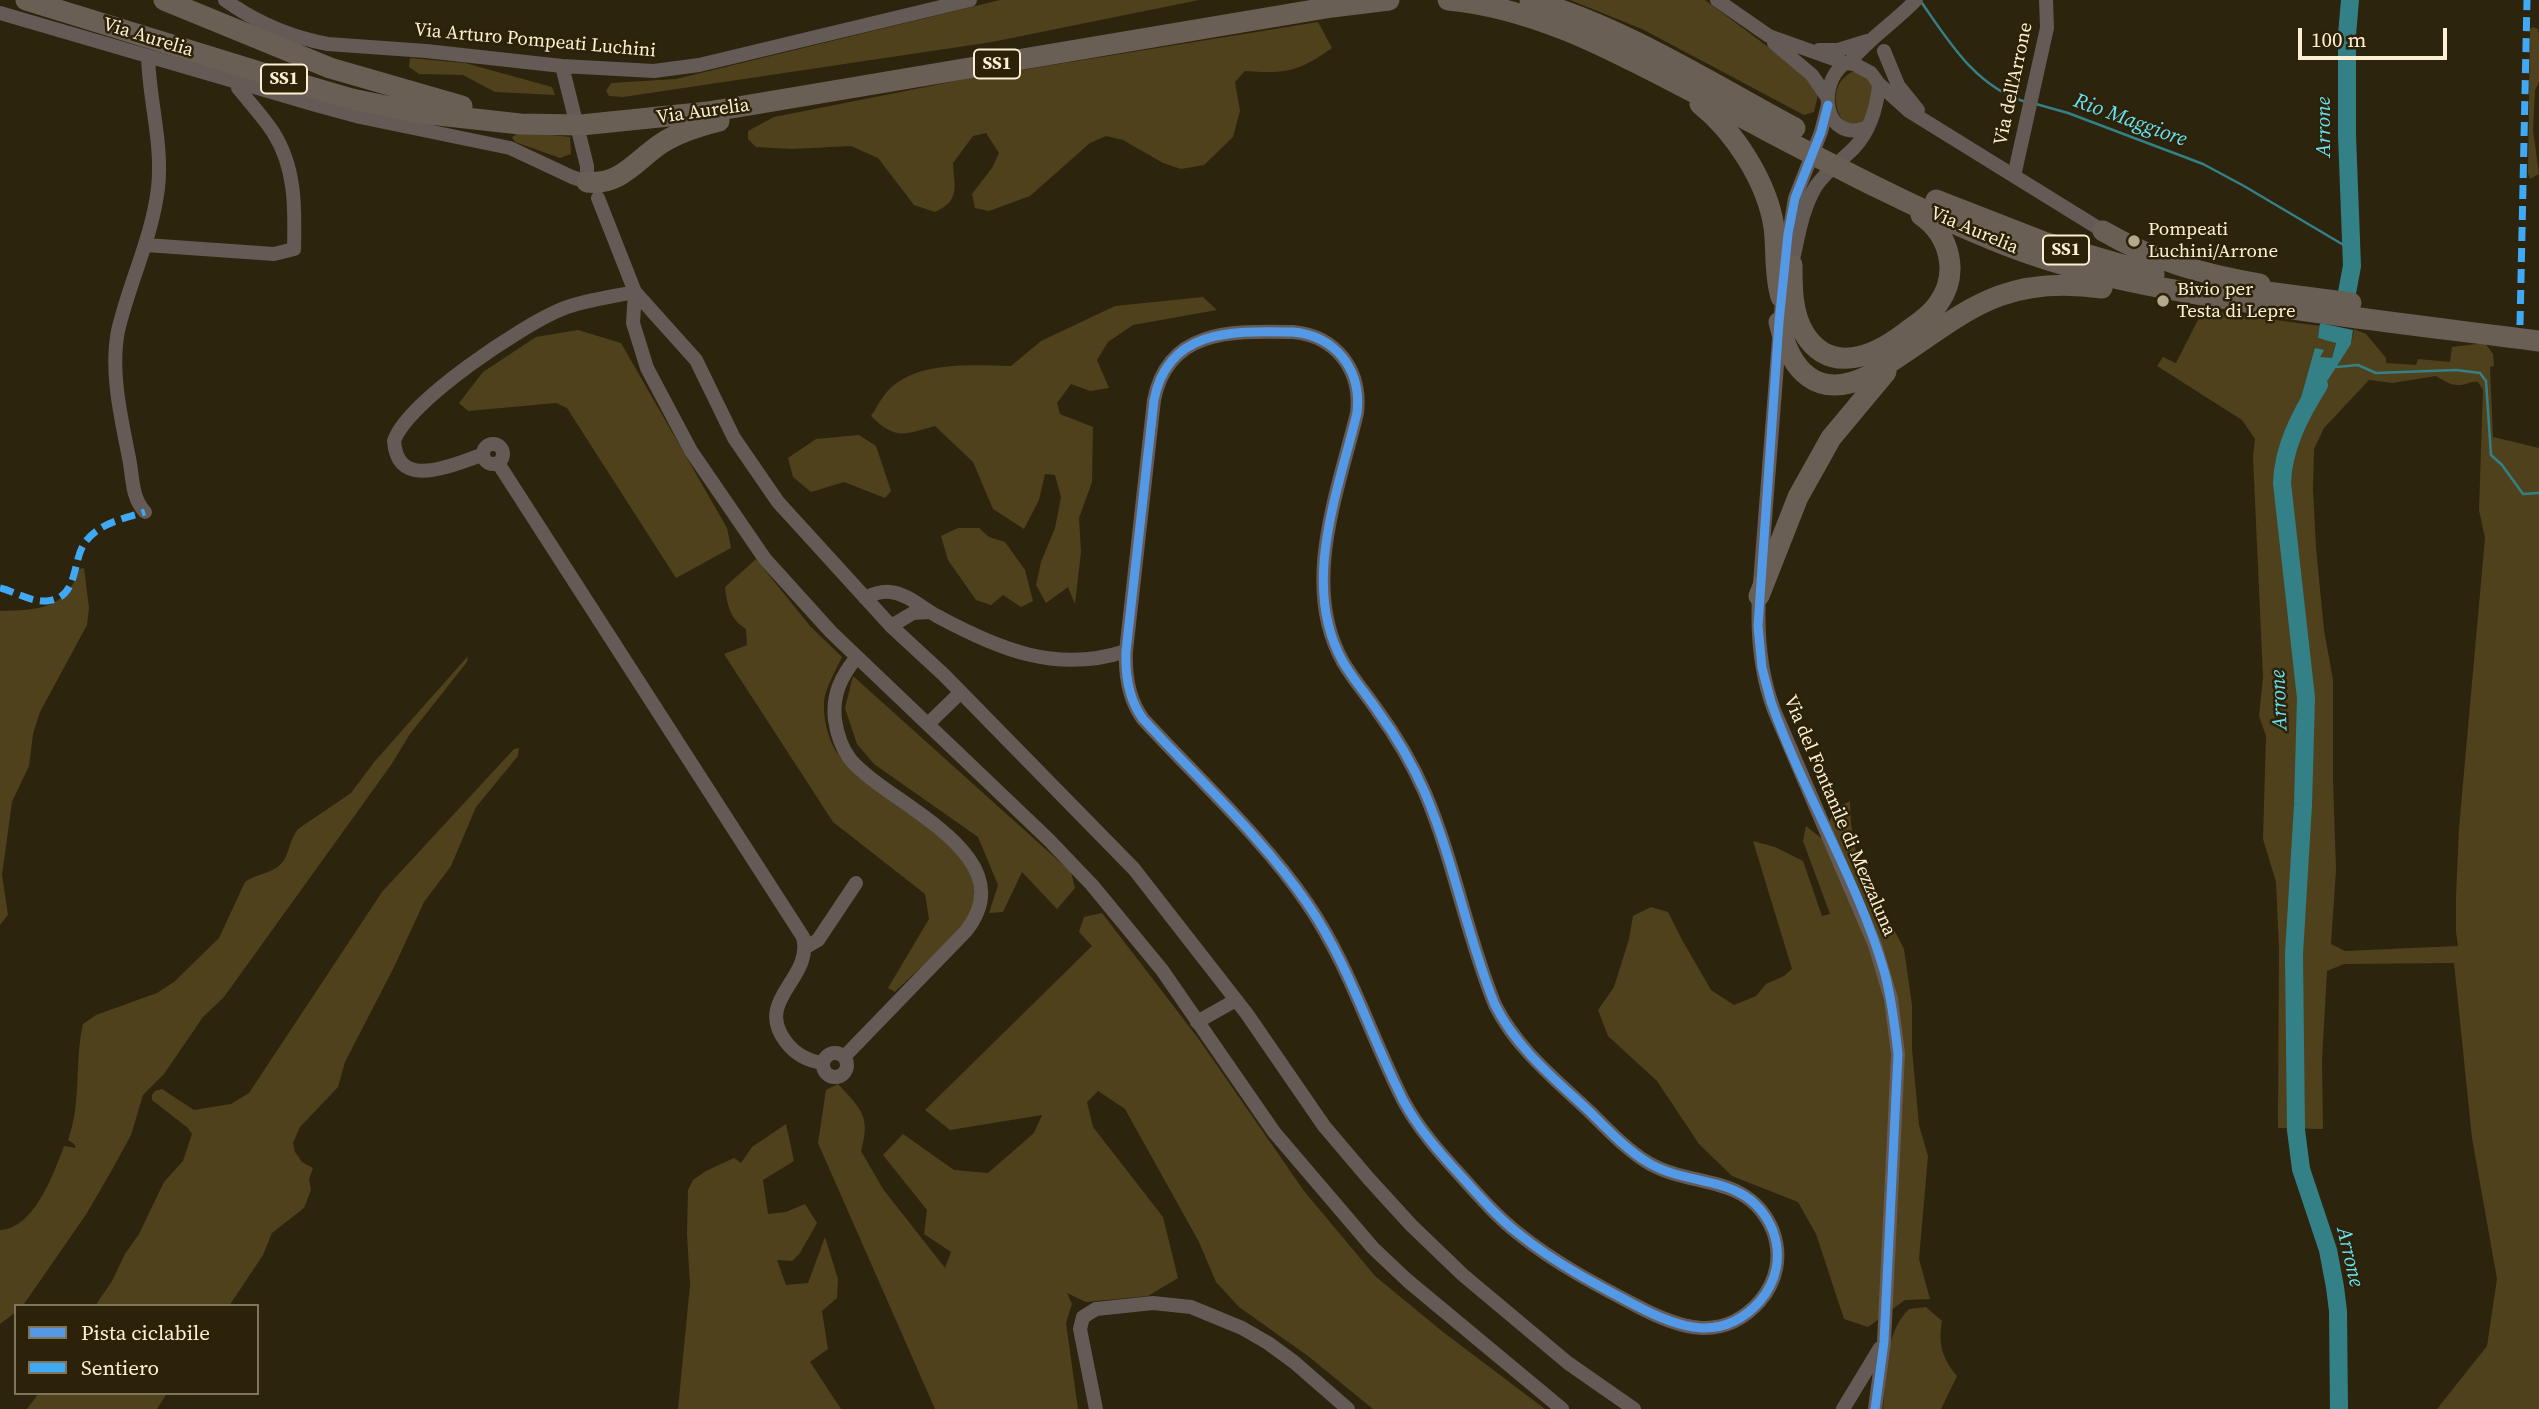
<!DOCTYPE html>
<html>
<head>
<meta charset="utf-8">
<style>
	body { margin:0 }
	#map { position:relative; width:2539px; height:1409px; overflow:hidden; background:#2d240d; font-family:"Source Serif 4",serif }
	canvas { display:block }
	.legend { position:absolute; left:14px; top:1304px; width:245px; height:91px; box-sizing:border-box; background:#2c2109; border:2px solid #807459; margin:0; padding:9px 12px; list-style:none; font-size:21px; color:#fdf0d2 }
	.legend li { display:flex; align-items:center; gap:14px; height:35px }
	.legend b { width:35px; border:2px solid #807459 }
	.scale { position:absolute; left:2298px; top:28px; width:149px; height:32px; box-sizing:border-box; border:4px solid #fdf0d2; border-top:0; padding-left:9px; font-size:21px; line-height:24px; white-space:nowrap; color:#fdf0d2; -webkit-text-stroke:5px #2c2109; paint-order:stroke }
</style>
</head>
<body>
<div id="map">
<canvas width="2539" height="1409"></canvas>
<ul class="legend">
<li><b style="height:9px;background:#5399e6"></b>Pista ciclabile</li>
<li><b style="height:9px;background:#3fa9f5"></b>Sentiero</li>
</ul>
<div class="scale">100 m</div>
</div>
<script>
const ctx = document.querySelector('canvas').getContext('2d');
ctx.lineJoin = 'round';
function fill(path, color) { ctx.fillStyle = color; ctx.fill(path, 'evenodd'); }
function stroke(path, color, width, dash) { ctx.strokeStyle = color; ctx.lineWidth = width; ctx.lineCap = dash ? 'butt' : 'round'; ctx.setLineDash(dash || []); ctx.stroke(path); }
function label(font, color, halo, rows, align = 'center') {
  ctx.font = font + ' "Source Serif 4",serif'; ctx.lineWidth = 5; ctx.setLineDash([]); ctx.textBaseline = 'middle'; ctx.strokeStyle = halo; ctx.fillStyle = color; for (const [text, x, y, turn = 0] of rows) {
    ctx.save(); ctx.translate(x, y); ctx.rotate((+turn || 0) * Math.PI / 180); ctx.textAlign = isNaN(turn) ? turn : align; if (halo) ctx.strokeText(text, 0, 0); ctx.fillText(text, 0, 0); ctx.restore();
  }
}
const green = new Path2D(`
	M1000 0H1199L992 42 623 97 609 96 606 91 611 83 676 79Z
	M1570 0H1705L1806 75 1819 91 1814 112 1804 115 1642 29Z
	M1318 22 1332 48C1298 72 1286 74 1245 71L1235 82 1240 111 1233 137 1204 165 1181 169 1163 163 1123 140 1106 136 1090 143 1030 196 989 211 975 208 972 194 992 168 999 153 986 133 973 136 953 163C954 187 961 200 935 212L914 205 878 158 851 146 792 149 756 147 748 139V131L774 117 966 79Z
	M2533 27 2538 29 2539 35V82L2535 90 2533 130 2539 174 2530 179 2528 174 2530 29Z
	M410 58 465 63 552 87 555 95 495 92 463 75 419 74 409 67Z
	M1852 72H1861L1872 85 1868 119 1858 124 1845 123C1831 107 1832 82 1852 72Z
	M520 132 570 137 571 154 560 158 515 142 512 137Z
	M1203 297 1217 310 1133 325 1108 342 1097 360 1109 388 1090 391 1071 384 1057 403 1060 414 1093 427 1092 482 1079 518 1081 552 1075 604 1068 587 1046 603 1036 585 1041 562 1055 528 1061 497 1055 475 1045 474 1039 500 1024 529 993 509 973 462 935 426C905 434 896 441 871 416 876 409 880 400 886 393 913 360 973 365 1011 366L1041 341 1115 306Z
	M2203 310 2320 326 2318 338 2336 342 2332 358H2320L2316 348 2300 401 2351 344 2354 329 2366 334 2386 358V363L2416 365 2418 359 2450 362 2452 347 2485 343 2493 354 2494 366 2490 367 2493 437 2539 448V1409H2437L2487 1346 2497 1279 2472 1138 2454 963 2344 964 2327 971 2322 1060 2323 1129 2278 1128 2279 949 2276 882 2263 839 2266 736 2259 716 2263 677 2253 457 2255 439 2242 420 2157 366 2163 357 2176 363ZM2436 376C2443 380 2451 386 2460 385 2467 385 2470 381 2478 382L2483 390 2479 510 2485 538 2459 828 2456 897V932L2458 946 2345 951 2331 944 2336 870 2333 779V680L2324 630 2316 548 2313 489 2314 449 2324 428 2369 380 2392 383Z
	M578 330 621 343 727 528 731 548 676 578 567 408 556 403 468 411 459 403 483 372 536 337Z
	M859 435 876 446 891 491 885 498 844 482 811 492 793 477 788 458 816 439Z
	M958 528H979L989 537 1005 542 1025 570 1033 601 1021 607 1003 595 991 605 976 600 948 560 941 536Z
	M756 559 810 626 842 657C836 670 825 688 824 702 823 718 828 739 837 753 871 800 1000 845 970 916 965 929 909 978 895 992L888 988 929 919 925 894 833 822 724 654 747 645 746 629C730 619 727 605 725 587Z
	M84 568 89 608 87 625 40 712 33 734 29 766 12 802 2 875 8 915 0 925V611C37 610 67 610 79 569Z
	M468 656 467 662 410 734 391 765 224 997 203 1017 164 1074 143 1095 131 1135 113 1168 87 1213 24 1304 16 1306V1312L0 1324V1230C34 1229 54 1173 64 1146L76 1148 74 1144 68 1140C82 1102 74 1063 83 1024L96 1015 157 993 174 982 219 938 245 882C257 873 275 874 284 860 290 850 290 839 298 829L351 793 375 761Z
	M853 676 1071 872 1075 888 1057 909 1022 872 1003 912 989 913 998 885 978 837 874 764 857 744 845 708Z
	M519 748 518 756 476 807 451 866 424 902 394 967 345 1062 338 1087 300 1127 293 1143 295 1152 302 1162 313 1168 309 1179 311 1190 304 1208 272 1233 263 1255 229 1306H95L112 1281 125 1254 139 1234 164 1182 183 1161 192 1134 188 1128 152 1100V1095L155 1091 162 1089 194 1110 231 1104 249 1093 382 892 514 749Z
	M1850 801 1851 824 1857 858 1904 949 1912 1005V1049L1919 1125 1928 1156 1919 1259 1930 1299 1905 1300 1868 1327 1844 1319 1816 1234 1798 1202 1732 1176 1699 1144 1657 1081 1608 1036 1598 1010 1614 987 1629 939 1633 916 1651 907 1668 912 1681 938 1711 990 1734 1005 1756 996 1766 984 1784 976 1792 969 1753 841 1775 847 1803 861 1822 916 1830 914 1803 841 1806 826 1821 838 1835 809Z
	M1102 913 1198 1038 1304 1191 1375 1276 1443 1332 1545 1409H1373L1308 1356 1239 1307 1216 1282 1199 1242 1125 1109 1098 1091 1087 1102 1093 1127 1163 1217 1178 1278 1148 1296 1086 1302 1067 1293 1072 1304 1066 1323 1078 1409H935L818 1143 826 1090 838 1084C861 1109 871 1116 861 1151L883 1189 945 1268 951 1252 924 1234 927 1210 883 1155 903 1134 954 1170 988 1173 1034 1133 1042 1115 950 1130 925 1110 1092 946 1079 932 1084 917Z
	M786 1124 794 1161 763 1180 768 1214 786 1212 805 1204 817 1223 800 1253 792 1261 777 1260 786 1285 808 1283 825 1237 838 1279 837 1298 822 1311 828 1349 810 1362 841 1409H678L690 1285 687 1234 688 1190 693 1180 706 1171 734 1158 741 1163 752 1147Z
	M1926 1307 1942 1321C1938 1344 1942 1358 1957 1376L1941 1409H1883C1887 1376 1884 1333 1909 1309Z
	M39 1393H167L157 1409H27Z`);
const water = new Path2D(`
	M2320 323 2353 330 2351 344 2311 406 2300 401 2315 348 2324 350 2320 357 2332 358 2336 343 2318 338Z`);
const stream = new Path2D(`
	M1922 3C1949 42 1977 88 2026 102
	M2036 104 2068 113 2203 164 2244 186 2352 250
	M2336 367 2358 365 2376 373 2456 370 2480 373 2486 381 2491 455 2502 465 2523 494 2539 493`);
const river = new Path2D(`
	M2343 314 2352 266 2347 135V35L2350 0
	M2319 385C2300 415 2283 448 2282 483L2306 698 2303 805 2294 954 2296 1130 2301 1169 2328 1250 2335 1287 2338 1311 2339 1409`);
const minor = new Path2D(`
	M225 0C257 23 290 37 328 44L426 51 562 66 654 71 699 65 970 0
	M1717 0 1769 36 1845 63
	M0 13 316 105 360 117 510 148 572 177 587 182V166L562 66
	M1774 43 1812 75 1827 97
	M1819 50H1838L1867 41
	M1884 51 1898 85 1918 110
	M1849 63C1868 39 1895 22 1916 0
	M1868 127C1825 145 1815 86 1845 63L1854 64 1871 73 1879 84 1909 111 2103 231
	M2014 176 2047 28 2046 0
	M598 198 635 292 633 323 647 368 691 451 765 559 831 632 1049 840 1092 885 1162 970 1274 1132 1373 1248 1408 1281 1562 1409
	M146 245 274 254 294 249C295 208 296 168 273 132 263 117 250 103 238 88V82
	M1792 264C1798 238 1802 209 1816 186 1826 171 1841 161 1854 148 1870 131 1877 107 1879 84
	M1784 265 1795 198 1821 132 1828 105
	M1783 288 1759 596C1757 635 1760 673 1774 710L1875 945 1891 999 1898 1054 1884 1342 1875 1409
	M1293 332C1336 336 1362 370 1357 413 1338 492 1300 586 1343 662 1353 679 1366 694 1377 710 1396 736 1412 763 1425 793 1454 861 1467 937 1495 1005 1517 1049 1555 1079 1590 1112 1607 1129 1626 1149 1647 1162 1691 1189 1749 1172 1773 1231 1782 1256 1777 1281 1760 1301 1722 1344 1678 1328 1635 1305 1595 1284 1555 1263 1519 1234 1497 1217 1479 1196 1461 1176 1439 1152 1418 1128 1403 1100 1370 1035 1349 964 1307 903 1262 837 1197 778 1143 719 1129 700 1125 675 1126 651L1154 400C1168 328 1233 331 1293 332Z
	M483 454a10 10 0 1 1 20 0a10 10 0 1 1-20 0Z
	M482 455C453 464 398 492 394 441 407 402 522 325 562 309 585 300 611 297 635 292L696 360 734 438 778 502 891 626 944 675 1134 869 1247 1014 1324 1126 1369 1179 1411 1225 1463 1275 1568 1363 1634 1409
	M498 463 803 937C814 979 753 999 786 1042 795 1054 808 1061 823 1063
	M145 512C131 497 133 477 129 458 121 417 110 372 118 331 129 283 152 238 158 188 163 143 149 100 148 56
	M865 598C873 594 881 591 890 592 908 594 922 608 937 616 998 649 1057 674 1126 651
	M891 626 913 613 930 612
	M928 724 961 692
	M806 947 818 940 856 883
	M1197 1022 1236 1000
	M823 1065a12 12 0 1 1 24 0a12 12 0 1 1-24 0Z
	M844 1057 966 931C1027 854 887 804 850 759 841 747 837 734 835 720 832 695 841 676 857 657
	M1096 1409 1080 1329 1083 1317 1096 1309 1153 1303 1191 1307 1242 1328 1268 1343 1294 1362 1348 1409
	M1843 1409 1880 1348`);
const highway = new Path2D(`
	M26 0 266 74 352 99 420 113 520 124 581 125 708 112 1332 7 1389 0
	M164 0 330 68 462 106
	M1448 0C1536 8 1614 51 1691 91 1791 142 1889 198 1993 240 2073 273 2155 288 2240 301 2339 317 2439 328 2539 341
	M1530 0C1624 27 1709 82 1795 128
	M1700 104C1735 132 1767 182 1774 227 1777 250 1774 274 1781 297
	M587 182C621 186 637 159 662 143 679 132 699 126 719 121
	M1936 200 2044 242 2154 274
	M2103 231C2155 261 2201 274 2260 284
	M1792 265C1792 288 1792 313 1804 333 1830 376 1875 356 1906 332 1917 324 1930 316 1938 304 1960 274 1950 235 1921 215
	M2244 289 2351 303
	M1779 322C1790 371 1817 401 1868 376 1956 324 1989 272 2102 288
	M1759 596 1798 497 1831 438 1886 372`);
const quiet = new Path2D(`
	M2520 325 2527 0
	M0 588C16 592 30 602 47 601 80 598 71 560 86 541 100 523 125 518 145 512`);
const cycleway = new Path2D(`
	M1828 105 1821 132 1795 198 1788 234 1779 322 1758 626 1762 668 1771 702C1804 795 1858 880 1885 974 1892 1001 1895 1027 1898 1054L1884 1342 1875 1409
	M1293 332C1336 336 1362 370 1357 413 1338 492 1300 586 1343 662 1353 679 1366 694 1377 710 1396 736 1412 763 1425 793 1454 861 1467 937 1495 1005 1517 1049 1555 1079 1590 1112 1607 1129 1626 1149 1647 1162 1691 1189 1749 1172 1773 1231 1782 1256 1777 1281 1760 1301 1722 1344 1678 1328 1635 1305 1595 1284 1555 1263 1519 1234 1497 1217 1479 1196 1461 1176 1439 1152 1418 1128 1403 1100 1370 1035 1349 964 1307 903 1262 837 1197 778 1143 719 1129 700 1125 675 1126 651L1154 400C1168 328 1233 331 1293 332Z`);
const markers = [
	[2134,241,7,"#b4a98d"],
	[2163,301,7,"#b4a98d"]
];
const shields = [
	[997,64,46],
	[284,79,46],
	[2066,250,46]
];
const shieldNames = [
	["SS1",997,64],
	["SS1",284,79],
	["SS1",2066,250]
];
const streetNames = [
	["Via Aurelia",148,38,17],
	["Via Arturo Pompeati Luchini",535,41,5],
	["Via dell'Arrone",2014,84,-78],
	["Via Aurelia",703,112,-8],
	["Via Aurelia",1974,231,23],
	["Via del Fontanile di Mezzaluna",1839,816,67]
];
const poiNames = [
	["Pompeati",2148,230],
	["Luchini/Arrone",2148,252],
	["Bivio per",2177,290],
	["Testa di Lepre",2177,312]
];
const waterNames = [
	["Rio Maggiore",2130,121,20],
	["Arrone",2325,127,-90],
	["Arrone",2280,700,-92],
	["Arrone",2349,1257,77]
];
fill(green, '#50411d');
fill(water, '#348087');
stroke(stream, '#348087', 2.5);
stroke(river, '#348087', 18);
stroke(minor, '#645a56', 14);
stroke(highway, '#6a5f54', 21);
stroke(quiet, '#3fa9f5', 7, [14, 7]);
stroke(cycleway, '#5399e6', 9);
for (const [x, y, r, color] of markers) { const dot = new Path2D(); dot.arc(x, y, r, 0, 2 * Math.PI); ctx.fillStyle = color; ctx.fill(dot); stroke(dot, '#2c2109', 2.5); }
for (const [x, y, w] of shields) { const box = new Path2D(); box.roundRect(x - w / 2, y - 14.5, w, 29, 5); ctx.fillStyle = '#2c2109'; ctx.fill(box); stroke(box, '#fdf0d2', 2); }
label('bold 18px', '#fdf0d2', null, shieldNames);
label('19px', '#fdf0d2', '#2c2109', streetNames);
label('19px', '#fdf0d2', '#2c2109', poiNames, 'left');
label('italic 21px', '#68e2f1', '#2c2109', waterNames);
</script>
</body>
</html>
